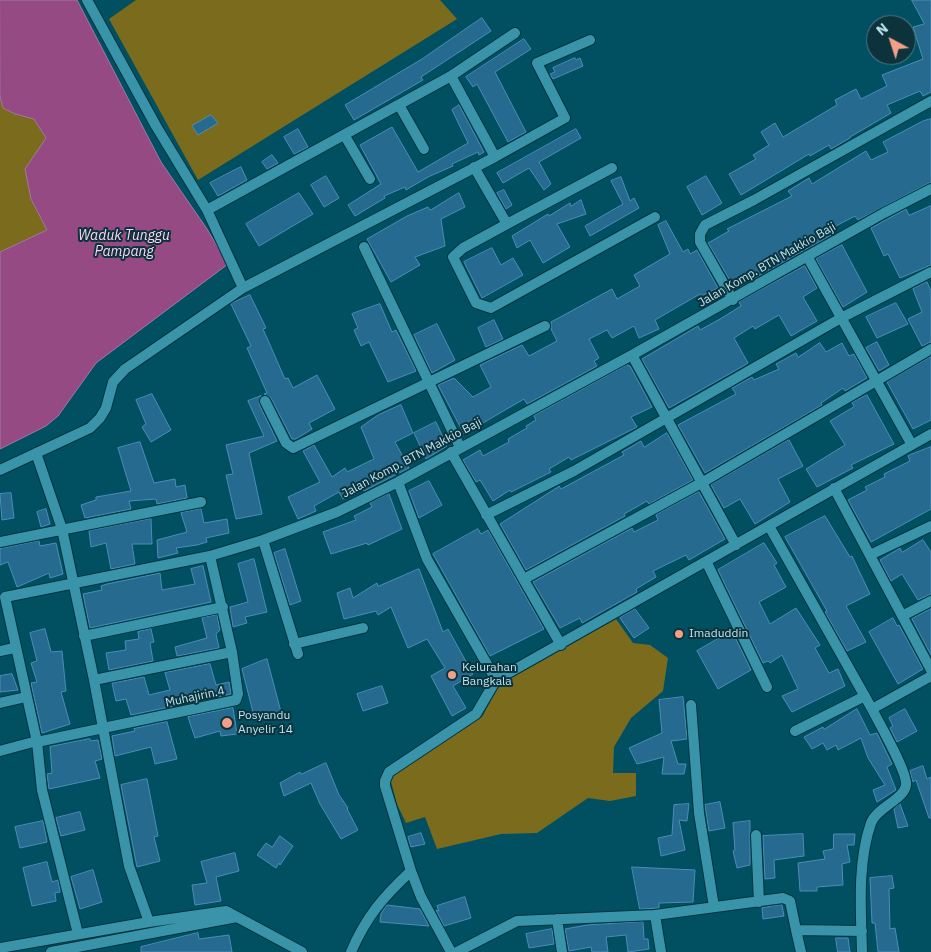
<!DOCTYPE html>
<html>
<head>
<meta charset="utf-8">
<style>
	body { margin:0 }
	#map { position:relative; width:931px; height:952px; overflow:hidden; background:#005061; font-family:"IBM Plex Sans",sans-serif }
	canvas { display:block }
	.north { position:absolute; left:866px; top:15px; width:50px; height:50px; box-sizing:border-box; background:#0c333c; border:1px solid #527a84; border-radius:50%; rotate:320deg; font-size:14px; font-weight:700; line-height:20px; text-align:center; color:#bbe4f0 }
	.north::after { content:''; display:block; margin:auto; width:18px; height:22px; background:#f39f86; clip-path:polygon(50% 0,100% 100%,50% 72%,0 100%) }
</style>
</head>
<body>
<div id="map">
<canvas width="931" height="952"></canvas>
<div class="north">N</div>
</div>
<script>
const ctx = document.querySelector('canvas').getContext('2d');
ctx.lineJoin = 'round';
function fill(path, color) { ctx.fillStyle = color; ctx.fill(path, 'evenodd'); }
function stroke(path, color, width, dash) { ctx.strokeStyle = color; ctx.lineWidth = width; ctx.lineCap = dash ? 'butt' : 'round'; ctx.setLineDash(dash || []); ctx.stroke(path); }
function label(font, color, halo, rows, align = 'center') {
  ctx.font = font + ' "IBM Plex Sans",sans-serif'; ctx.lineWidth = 4; ctx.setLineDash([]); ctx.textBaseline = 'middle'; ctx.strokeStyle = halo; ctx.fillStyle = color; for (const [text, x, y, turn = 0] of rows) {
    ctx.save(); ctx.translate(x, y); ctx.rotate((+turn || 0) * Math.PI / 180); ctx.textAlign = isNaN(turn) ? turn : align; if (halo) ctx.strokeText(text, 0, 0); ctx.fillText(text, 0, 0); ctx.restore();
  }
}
const green = new Path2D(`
	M136 0H440L457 19 198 180 109 19Z
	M0 96 3 108 15 114 34 119 46 138 31 199 47 230 0 252Z
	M616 619 633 643 650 645 668 658 663 691 631 718 614 747 613 773H636V796L610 801 588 798 537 833 501 834 437 849 425 817 406 823 397 804 390 778 414 760 482 717 500 684Z`);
const water = new Path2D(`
	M0 0H77L161 162 207 229 228 264 96 363 58 416 46 426 0 449V252L47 230 31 199 25 169 46 138 34 119 15 114 3 108 0 96Z`);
const building = new Path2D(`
	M912 0H931V92L923 96 920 91 887 105 891 113 850 137V138L831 149 829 145 810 156 809 154 741 195 729 174 756 159 753 155 769 145 761 132 775 123 783 137 837 105 835 100 856 89 861 99 887 86 882 75 923 59 913 27 924 24Z
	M482 18 491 31 421 77 423 80 354 120 345 105 422 59Z
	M524 39 531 49 495 72 526 132 508 142 477 84 473 87 466 77Z
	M575 58 576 60 580 58 583 66 553 79 550 74 555 72 553 68Z
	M459 105 484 152 479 155 478 152 452 164 453 166 428 177 406 190 405 187 384 196 385 198 355 216 348 205 381 184 360 145 392 127 418 172 468 143 452 110Z
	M211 115 218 123 198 135 192 126Z
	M931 119V182L858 220 855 216 832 228 835 233 735 289 708 243 729 231 727 229 792 196 788 191 809 178 812 184 866 151 871 160 888 152 883 142 923 121Z
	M298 129 308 147 294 154 284 137Z
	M576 129 581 138 539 162 551 184 544 190 529 168 503 183 497 173Z
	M272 155 278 163 267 169 262 162Z
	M241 167 247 180 218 196 210 183Z
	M326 176 339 198 324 207 311 185Z
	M706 176 722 203 702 215 687 187Z
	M621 177 630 201 634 198 639 208 590 236 585 226 623 204 611 181Z
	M504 190 512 205 506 209 497 193Z
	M299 193 313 214 259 246 246 224Z
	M459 193 465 207 441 219 445 246 415 257 420 265 391 282 367 239 407 216 428 207 430 210Z
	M581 200 586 214 557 224 570 247 543 263 530 240 517 248 512 236 548 214 549 216 570 203 571 206Z
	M931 206V265L900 278 888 254 884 256 871 228 906 209 909 215Z
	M666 221 683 252 688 249 690 254 697 250 718 288 701 296 700 294 655 320 659 329 639 338 634 326 612 338 607 330 589 339 599 358 594 361 597 366 527 404 524 399 464 434 438 385 454 378 473 397 491 387 480 365 522 345 529 356 557 341 551 329V322L612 289 617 299 640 286 634 275 670 254 658 225Z
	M842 245 867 292 843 307 816 259Z
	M492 248 501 265 513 258 523 275 482 298 464 262Z
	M805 266 817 288 803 297 817 321 791 336 779 315 755 329 753 326 734 338 748 363 745 365 669 408 642 359 698 326 700 330 720 319 741 306 739 302Z
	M927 282 931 291V342L922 346 908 319 922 312 913 289Z
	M250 295 266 328 263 329 285 379 288 378 293 388 317 375 335 409 309 423 312 429 296 439H292L271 398 264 394 267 393 247 348 251 346 231 304Z
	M896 303 908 324 877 338 866 317Z
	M380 304 392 332 396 330 416 371 388 382 369 342 361 346 354 330 358 328 352 314Z
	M494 320 503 339 486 347 478 328Z
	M437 324 455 360 432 373 414 335Z
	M877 342 889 365 879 371 866 348Z
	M820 343 826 352 842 343 849 356 854 354 867 378 845 391 843 388 821 403 822 405 705 473 678 425 736 394 732 388 752 377 754 380 779 369 776 364 796 353 798 357Z
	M931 357V420L913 429 887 382Z
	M627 365 630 366 652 407 631 417 637 427 571 460 569 457 549 469 551 472 511 492 510 490 493 501 480 480 476 482 463 460 480 450 483 456 509 442 508 439 527 428 526 426 536 420 534 416Z
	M152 394 171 430 151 442 142 427 146 424 136 400Z
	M867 395 894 444 851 465 853 468 817 487 806 469 845 445 830 421 852 408 854 406 852 403Z
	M261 396 259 404 277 441 249 453 262 514 236 519 226 475 233 474 226 445 264 436 248 401Z
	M401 405 413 433 395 442 409 468 364 491 362 487 343 499 339 492 314 506 316 511 298 519 288 497 320 482 303 451 314 445 332 477 345 468 347 472 374 459 361 427 378 415Z
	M436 422 447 446 426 459 414 433Z
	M667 433 693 480 649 504 647 501 624 514 625 516 526 570 500 524 558 487 559 486 561 489 624 455 622 452 641 441 644 447Z
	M789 440 803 466 778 479 790 502 755 524 740 499 724 508 711 485Z
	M140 442 154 483 175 479 176 487 185 485 187 498 157 504 156 499 129 501 131 509 85 518 81 505 96 500V497L131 491 118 448Z
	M931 447V509L871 542 848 500 867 490 865 487 885 477 884 474 910 461 908 456Z
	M429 481 442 505 419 518 409 491Z
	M699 492 725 539 689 560 686 555 653 571 656 577 636 589 637 592 582 623 580 618 560 628 533 582 632 528 634 532 658 520 656 515Z
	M11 493 14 518 2 520 0 494Z
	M389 494 402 529 368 545 367 543 331 554 323 532 356 520 354 516 372 507 370 503Z
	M46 509 50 524 41 527 37 512Z
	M201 509 204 523 227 519 229 533 206 538 207 542 197 545 176 548 178 553 158 558 157 540 187 532 181 513Z
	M825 516 850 557 852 556 870 594 846 606 866 642 847 651 825 612 827 611 785 537Z
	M151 519 152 544H132L135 564 111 569 106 543 91 547 89 531Z
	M478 529 481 534 488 530 544 629 490 656 433 554Z
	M923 540 931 552V594L918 600 902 574 891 581 880 560 900 548 902 552Z
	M39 541 40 546 56 543 63 574 50 578 49 573 17 587 8 562 0 565V549Z
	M764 543 777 563 774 565 786 587 759 602 770 624 796 608 820 645 815 648 829 673 838 669 845 686 792 712 782 696 798 689 782 655 770 663 768 661 763 663 718 570Z
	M285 549 301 601 290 605 274 553Z
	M254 559 267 612 245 617 247 623 233 627 230 607 248 602 238 564Z
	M203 566 211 602 90 628 83 594 102 590 101 586 107 584 160 573 162 590 195 584 191 569Z
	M419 569 443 632 448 629 473 674 453 686 466 708 452 716 431 676 445 668 427 639 408 648 391 607 378 615 376 611 344 619 337 593 350 588 353 598 377 583 378 586Z
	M635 609 649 628 634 638 620 618Z
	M931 609V655L912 619Z
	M217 615 220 630 216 634 219 648 177 656 175 647 207 638 202 618Z
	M893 618 897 626 899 625 923 669 898 684 869 632Z
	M45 629 51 652 62 651 66 691 61 692 70 724 42 733 31 683 37 682 31 663 37 661 30 633Z
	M151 629 154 642 150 643 153 661 109 670 106 653 126 650 125 641 139 639 138 632Z
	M732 631 751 670 718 689 697 651Z
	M267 659 281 712 255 720 242 669Z
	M210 664 216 685 229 682 231 694 131 715 126 699 116 701 112 683 144 677 149 695 170 690 165 673Z
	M12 674 18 690 0 692V676Z
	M382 686 388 703 363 711 357 694Z
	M683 697 687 739 671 741 678 764H686L684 774H662L664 757 637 764 629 748 662 733 659 700Z
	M233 708 237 734 221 736 220 731 195 738 188 717Z
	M857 709 870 735 877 733 892 764 887 767 896 790 877 802 873 790 885 785 868 758 861 738 838 750 836 745 827 750 823 743 812 749 804 737 823 727 824 729Z
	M905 709 917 731 897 742 890 728 893 726 889 718Z
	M167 722 177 759 155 764 151 747 115 756 112 736 135 731 134 729Z
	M90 739 91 741 98 740 102 759 95 761 100 778 49 789 47 774 52 773 50 747Z
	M326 763 339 795 348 808 347 809 358 830 341 839 320 804 311 783 284 796 280 783 300 772 301 774Z
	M923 766 927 779 931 777V818H929L916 780 913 782 910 771Z
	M147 779 158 836 154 837 160 861 137 867 121 785Z
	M720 802 725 828 709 831 705 805Z
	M689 804 687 821 679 820 685 850 661 856 658 838 672 835 674 805Z
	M900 804 908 826 898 828 894 809Z
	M80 812 85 830 61 836 56 818Z
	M43 821 47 842 20 848 15 827Z
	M750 821V865L737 868 733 851 735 850 733 823Z
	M421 833 425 844 411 847 408 837Z
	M803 834 804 856 774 860 775 878 765 879 763 836Z
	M834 834H855L854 845H847L850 862 842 864 843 885 817 887V891H800L798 863 825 859 823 851 833 849Z
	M280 836 293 846 280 865 279 863 276 868 257 855 266 843 272 847Z
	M235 853 239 871 216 877 221 901 195 905 192 885 207 883 201 862Z
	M47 862 52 882 58 880 60 892 55 893 56 901 32 906 23 868Z
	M632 867 695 870 693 902 659 903V908L640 909Z
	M93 870 102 902 80 909 71 877Z
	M892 876 894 888 889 889 890 929 895 928 899 952H878L875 923H872L870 878Z
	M465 897 471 918 444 926 436 910 439 911 437 906Z
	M387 905 420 909 429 926 380 922 381 914Z
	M782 905 784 916 763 919 762 908Z
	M643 922 644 939H648L649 949 628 952 626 935 606 937 608 952H592L591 947 569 951 565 929 587 925Z
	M552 929 554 944 529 948 526 934Z
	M198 933 199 939 229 935 232 952H141V947Z
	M836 938H848L850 952H838Z`);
const minor = new Path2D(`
	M87 0 156 126 207 210 243 288
	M399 105 424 149
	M345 136 370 179
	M495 157 565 118 537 63 590 40
	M474 167 507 224 612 168
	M207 210 451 76 515 33
	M507 224 463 248 453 257 476 303 491 308 655 217
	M364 247 460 447
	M807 256 912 445
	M733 300 700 242V234L705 225 754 200 931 101
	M632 355 736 545
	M265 401 286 443 293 448 545 326
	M451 452 561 645
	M36 453 62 529 94 680 129 866 149 922
	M0 470 90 428 100 418 106 408 113 382 125 369 243 288 495 157 451 76
	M398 482 427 559 496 680
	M834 488 931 670
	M486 515 574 471 841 318 931 272
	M769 526 872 709 931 676
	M263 540 298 654
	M0 542 201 502
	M870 555 931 526
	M707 563 767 687
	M524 579 703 482 931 349
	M902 616 931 601
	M84 636 223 607
	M294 644 363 628
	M0 651 14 648
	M94 680 232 652
	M0 703 26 697
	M691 705 699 813 714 907
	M795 731 865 696
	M37 742 236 700 238 694 232 652 210 556
	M0 751 37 741
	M756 835 759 902
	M655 915 661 952
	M557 919 562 952
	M78 934 42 790 37 742 5 597 210 556 263 540 337 512 398 482 632 355 884 213 931 189
	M0 948 149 922 226 911 302 952
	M51 952 237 917
	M351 952C366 917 383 897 411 871
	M451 952 421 897 411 871 385 786V781L389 772 476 714 496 680 931 434
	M457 952 517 921 655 915 783 898 790 901 796 930
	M801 952 796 930 862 931
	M862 952C861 911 857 863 871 823 876 808 905 799 906 785 908 773 879 723 872 709`);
const markers = [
	[679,634,5,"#f39f86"],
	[452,675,5,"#f39f86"],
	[227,723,6,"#f39f86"]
];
const streetNames = [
	["Jalan Komp. BTN Makkio Baji",767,265,-30],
	["Jalan Komp. BTN Makkio Baji",412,458,-28],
	["Muhajirin.4",195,697,-12]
];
const poiNames = [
	["Imaduddin",689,634],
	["Kelurahan",462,668],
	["Bangkala",462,682],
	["Posyandu",238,716],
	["Anyelir 14",238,730]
];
const waterNames = [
	["Waduk Tunggu",124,236],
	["Pampang",124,252]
];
fill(green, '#7b6b1d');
fill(water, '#964a83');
stroke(water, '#a178a4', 1);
fill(building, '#266a90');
stroke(building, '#4b8db5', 1);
stroke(minor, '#00343f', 12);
stroke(minor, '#3994aa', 10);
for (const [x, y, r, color] of markers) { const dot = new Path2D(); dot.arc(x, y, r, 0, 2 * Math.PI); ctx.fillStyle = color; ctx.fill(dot); stroke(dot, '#0c333c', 2); }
label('12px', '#bbe4f0', '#0c333c', streetNames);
label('12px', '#bbe4f0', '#0c333c', poiNames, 'left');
label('italic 14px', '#ffd4f2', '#0c333c', waterNames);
</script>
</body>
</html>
